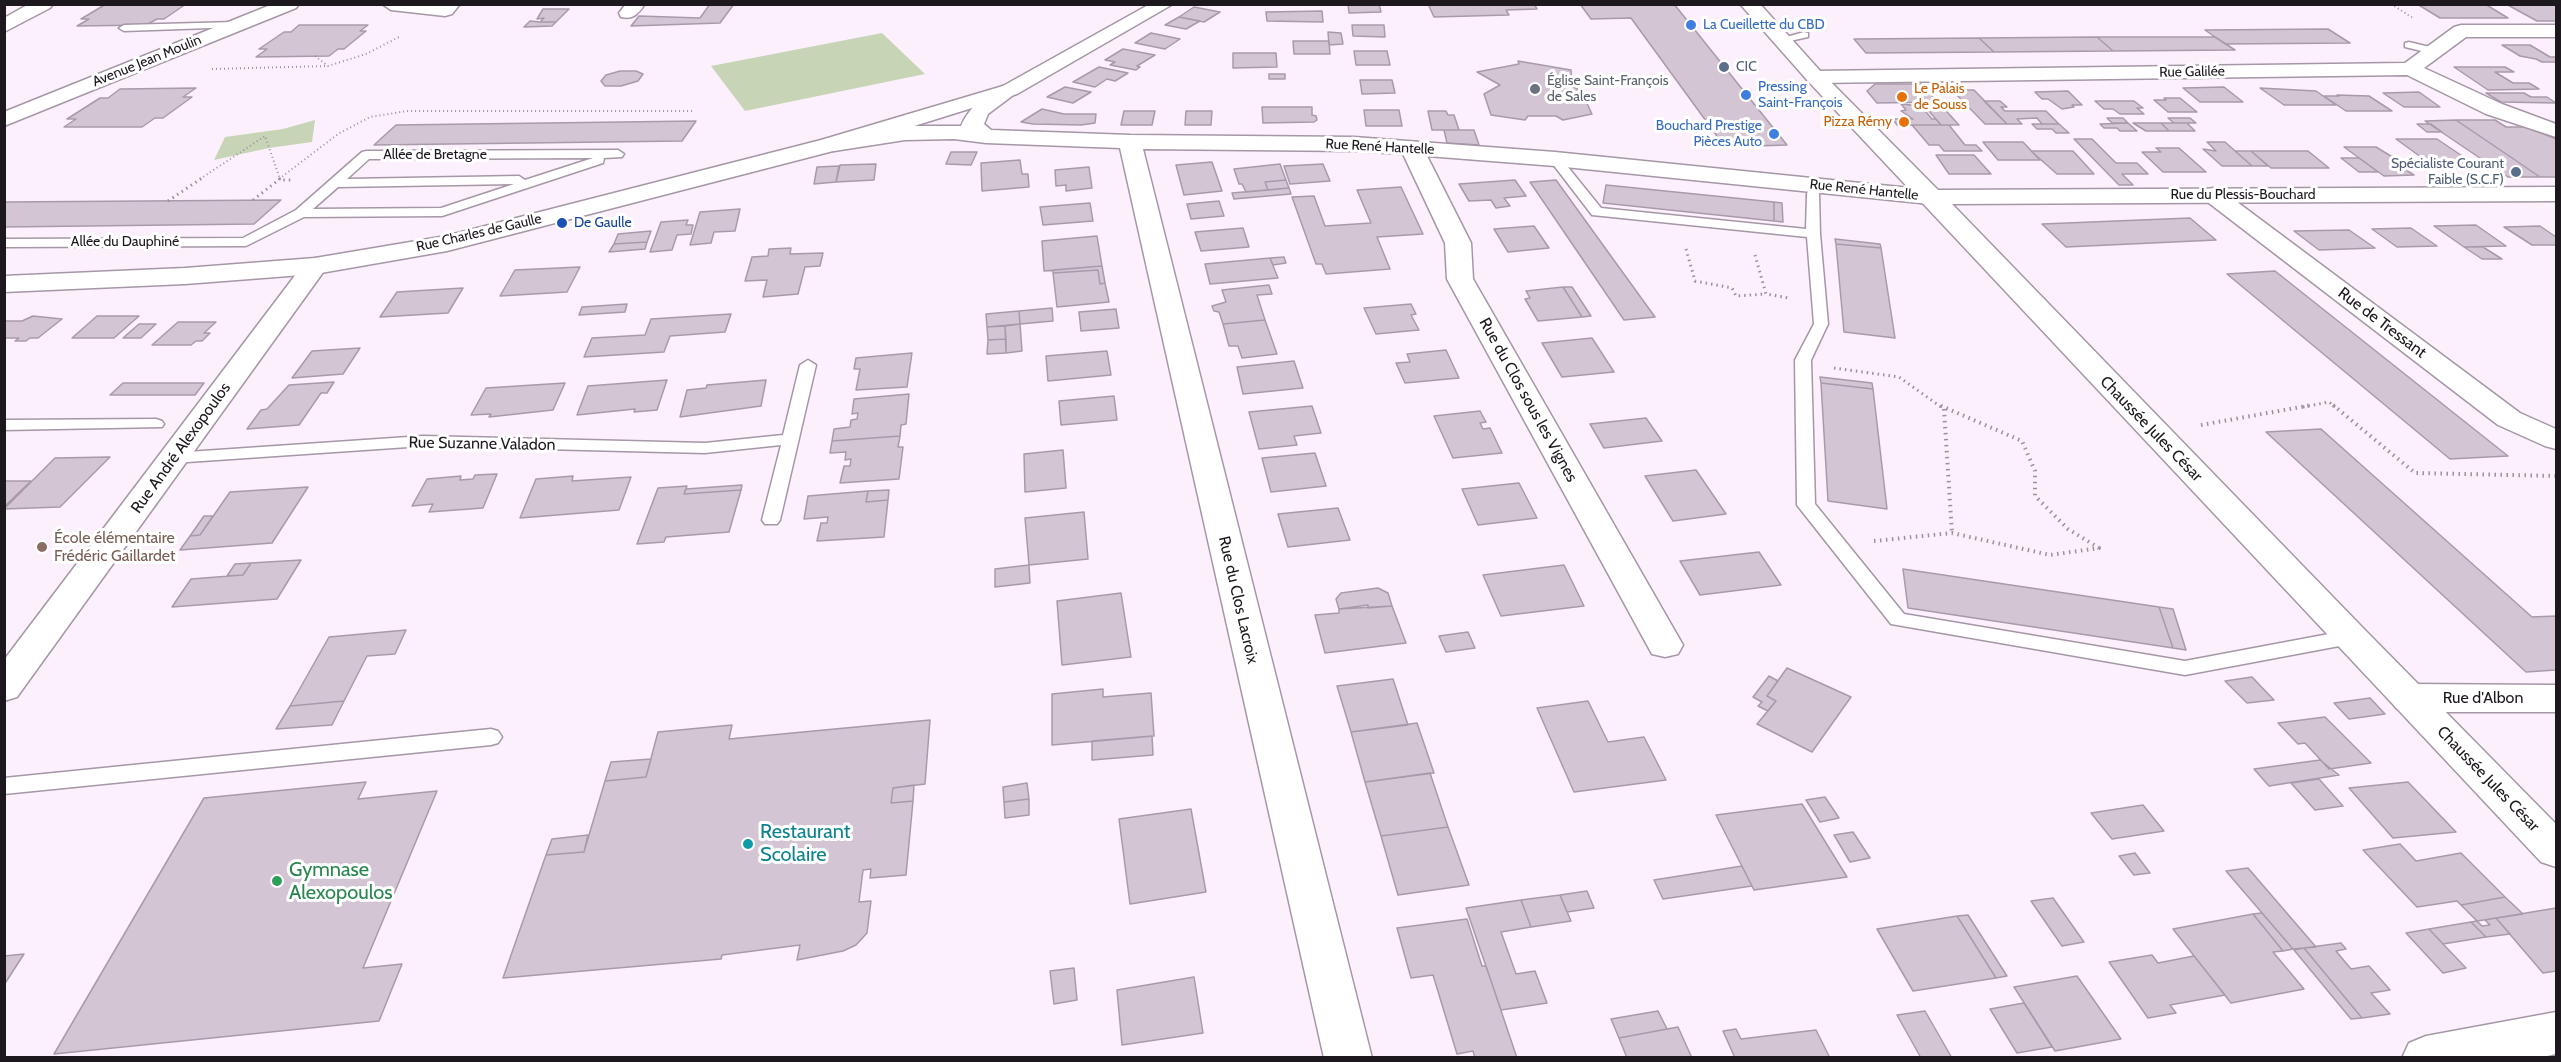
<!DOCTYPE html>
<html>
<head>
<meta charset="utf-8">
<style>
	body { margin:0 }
	#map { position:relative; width:2561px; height:1062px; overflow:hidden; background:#fcf0fd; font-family:Cabin,sans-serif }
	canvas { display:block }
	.frame { position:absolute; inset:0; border:6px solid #1d181e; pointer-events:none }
</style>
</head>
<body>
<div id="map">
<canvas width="2561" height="1062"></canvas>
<div class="frame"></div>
</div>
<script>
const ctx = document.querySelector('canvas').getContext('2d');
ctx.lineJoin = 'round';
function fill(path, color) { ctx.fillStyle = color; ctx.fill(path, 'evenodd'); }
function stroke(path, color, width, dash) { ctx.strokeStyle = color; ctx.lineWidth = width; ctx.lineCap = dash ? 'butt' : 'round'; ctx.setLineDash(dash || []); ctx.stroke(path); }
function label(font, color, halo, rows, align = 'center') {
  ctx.font = font + ' Cabin,sans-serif'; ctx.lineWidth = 6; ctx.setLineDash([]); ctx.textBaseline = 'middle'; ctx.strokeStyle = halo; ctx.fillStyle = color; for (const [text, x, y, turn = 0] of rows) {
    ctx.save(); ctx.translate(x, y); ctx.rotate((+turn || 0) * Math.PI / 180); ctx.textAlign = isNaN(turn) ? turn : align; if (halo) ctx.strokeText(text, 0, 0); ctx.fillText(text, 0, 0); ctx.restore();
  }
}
const green = new Path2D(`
	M882 33 925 74 745 111 711 66Z
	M315 120 312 142 269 148 214 160 225 137 283 129Z`);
const building = new Path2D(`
	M106 4H186L164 19H157L146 25 77 26 89 19H81Z
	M710 4H734L720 23 631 26 639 16 700 18Z
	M1348 4H1379L1381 12 1349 13Z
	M1428 4H1534L1537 9 1506 10 1509 15 1434 17Z
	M1580 4H1674L1787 145 1725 147 1631 18 1591 19Z
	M2417 4H2485L2508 18H2440Z
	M2506 4H2556V21H2537Z
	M1194 7 1220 12 1204 22 1179 17Z
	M543 9H569L556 22H540L544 18 537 19Z
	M1322 11 1323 22 1267 21 1266 12Z
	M1179 17 1200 21 1186 29 1165 25Z
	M530 21 540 22H556L552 26 524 27Z
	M299 25H368L360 31H366L344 49H338L329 56 256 57 267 49H259L284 32H291Z
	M1352 25H1384L1385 37 1353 36Z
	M2328 29 2350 43 2225 44 2205 30Z
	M1328 32 1341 33 1343 44 1329 45Z
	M1151 33 1180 39 1165 49 1135 43Z
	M2097 37 2113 51 1994 52 1979 38Z
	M2097 37H2215L2235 50 2113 51Z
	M1979 38 1994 52 1866 53 1854 39Z
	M1293 41H1329L1330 54H1294Z
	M2502 45H2530L2550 57H2556V62H2542L2536 59 2520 56Z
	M1123 49 1155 55 1137 66 1140 67 1136 70 1110 65 1115 62 1105 60Z
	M1354 51H1387L1390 65H1356Z
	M1233 53H1276L1277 67 1233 68Z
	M1518 61 1571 70 1572 86 1581 91 1592 114 1563 120 1556 116H1528L1525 120 1491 115 1484 94 1500 85 1477 72 1519 64Z
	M1099 67 1128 73 1115 81 1107 79 1095 87 1073 82Z
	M2454 67H2505L2514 72H2495L2513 83H2529L2539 89 2488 90Z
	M620 71H636L643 74 638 81 621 86H605L601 81 606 75Z
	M1269 74H1285V79H1269Z
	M1360 80H1392L1395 93 1362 94Z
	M1875 84H1921L1938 102 1877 103 1867 91Z
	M1065 87 1091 92 1073 103 1047 97Z
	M2224 87 2243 102H2200L2183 88Z
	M196 88 183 97H192L163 118H155L142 127H64L76 119H67L100 98H108L120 89Z
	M2260 88 2316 91 2336 105H2284Z
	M1952 90H1974L2007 124H1985Z
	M2068 91 2082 105H2072L2074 107 2062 109 2048 99H2042L2035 92Z
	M2419 92 2440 107H2404L2383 93Z
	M2486 93H2524L2531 97H2547L2556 103 2501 102Z
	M2337 95 2369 96 2392 111H2346L2324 96H2339Z
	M2164 98H2180L2197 112H2168L2154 100H2166Z
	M1984 101H2000L2007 107H2001L2005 111H2046L2059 124H2042L2037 118 2017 119 2022 124H2007Z
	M2095 101H2134L2143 108H2137L2144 114H2120L2113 109H2104Z
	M1921 102H1938L1959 125H1941Z
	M1901 104 1921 106 1932 119H1936L1941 125H1897L1893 119H1913L1901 111 1906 110Z
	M1262 107H1312V115L1316 116 1317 120 1314 122 1263 123Z
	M1042 109 1064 114H1096L1095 123 1081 125 1033 124 1021 122Z
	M1364 110H1399L1402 126H1366Z
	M1124 111H1155L1152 125H1121Z
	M1186 111H1212L1211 125H1185Z
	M1428 111H1446L1448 115H1454L1459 130H1432Z
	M2107 118H2123L2128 123H2112Z
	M2168 118H2190L2196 123H2174Z
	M2456 120H2495L2506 127H2527L2556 139V177H2540Z
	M2456 120 2540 177H2508L2425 121Z
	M696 121 682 141 374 145 396 125Z
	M2128 123 2137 131H2120L2117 128H2104L2100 124Z
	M2133 123H2161L2169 131H2146Z
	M2161 123H2187L2195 131H2169Z
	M2032 124H2059L2069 133H2056L2052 129H2037Z
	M2417 124H2431L2442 132H2427Z
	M1912 125H1949L1965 145H1976L1982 151H1944L1939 145H1929Z
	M1444 130H1474L1479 145 1447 143Z
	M2074 139H2092L2116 163H2137L2148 174H2122L2133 185H2119Z
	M2396 139H2437L2480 168H2436Z
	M1983 142H2023L2040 160H1998Z
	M2207 142H2225L2252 166H2222L2203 149 2216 151Z
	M2344 147H2376L2412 169 2406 170 2414 175 2384 176Z
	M2156 148H2179L2206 172H2163L2142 152H2161Z
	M2031 151H2073L2094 174H2057Z
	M2235 151H2251L2268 166H2252Z
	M2251 151H2308L2329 168H2271Z
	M951 152H977L971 165 946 164Z
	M1936 155H1974L1991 174H1949Z
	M2341 158H2359L2378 172H2359Z
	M1020 160 1022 174H1028L1029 187 982 191 981 163Z
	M1212 162 1222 191 1184 195 1176 165Z
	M876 164 874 180 836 182 840 165Z
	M1280 164 1286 180 1265 182 1268 190 1246 192 1242 184H1239L1234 169Z
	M1323 164 1330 181 1290 184 1284 166Z
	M839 166 836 182 814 184 817 167Z
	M1089 167 1092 188 1066 191V185L1056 186 1055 170Z
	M1286 180 1289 188 1268 190 1265 182Z
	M1515 180 1526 196 1504 198 1510 206 1496 208 1491 200 1469 201 1459 184Z
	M1556 180 1655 317 1624 320 1530 182Z
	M1606 185 1774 202V221L1603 203Z
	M1401 187 1423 234 1377 237 1390 269 1326 274 1322 264H1316L1292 197 1314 196 1325 226 1371 223 1357 190Z
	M1289 188 1291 194 1234 199 1232 193Z
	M281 200 254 224 4 227V202Z
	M1219 201 1224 216 1191 219 1187 204Z
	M1774 202 1782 203 1783 222 1774 221Z
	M1090 203 1093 221 1043 225 1040 207Z
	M740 209 735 231 714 232 711 243 690 245 700 212Z
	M2190 218 2216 240 2066 247 2042 224Z
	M688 220 686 225H693L691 234 677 235 672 250 650 252 661 222Z
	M2476 225 2506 246 2464 247 2434 226Z
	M1534 226 1549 248 1508 252 1494 229Z
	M2540 226 2556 237V245H2532L2504 227Z
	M1243 228 1249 247 1201 251 1195 232Z
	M2411 228 2437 246 2397 247 2372 229Z
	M2349 230 2375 248 2319 250 2294 231Z
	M651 231 647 242 614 244 618 234Z
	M1097 236 1102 266 1044 271 1042 241Z
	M1835 239 1880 244 1881 248 1836 244Z
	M647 242 645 249 609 252 614 244Z
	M1836 244 1881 248 1895 338 1844 332Z
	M2464 247H2483L2502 259H2482Z
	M791 248 790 254 823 253 820 266 805 267 798 294 763 297 767 280 745 281 752 257 768 256 769 249Z
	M1284 257 1286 263 1273 265 1270 258Z
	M1270 258 1278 278 1210 284 1205 264Z
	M1102 266 1105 283 1100 284 1098 270 1053 273V270Z
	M580 267 567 292 500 296 515 270Z
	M1098 270 1100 284 1105 283 1109 302 1057 307 1053 273Z
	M2275 271 2508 456 2450 459 2227 274Z
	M1269 285 1272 294 1257 295 1265 320 1223 324 1219 312 1214 311 1212 306 1226 302 1222 290Z
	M1563 287 1582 317 1538 321 1525 299 1530 298 1526 291Z
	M1563 287H1572L1591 316 1582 317Z
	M463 288 448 313 380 317 397 292Z
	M627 304 625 312 579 315 582 307Z
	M1411 304 1416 314 1411 315 1419 330 1376 334 1364 308Z
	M1052 308 1053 321 1020 324 1019 311Z
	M1116 309 1119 328 1081 331 1079 312Z
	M1019 311 1020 324 987 327 986 314Z
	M731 314 725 332 670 336 664 352 584 357 592 338 645 335 651 319Z
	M33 316 62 319 38 338H30L26 341H15L19 338H4V321H22Z
	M97 316H139L114 338H72Z
	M1265 320 1277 354 1242 358 1238 346H1229L1223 324Z
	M178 322H216L204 333H210L202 341H196L191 345H152Z
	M139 324H156L141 338H123Z
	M1020 324 1022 351 1006 353 1005 326Z
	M1005 326 1006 339 988 340 987 327Z
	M1592 338 1614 372 1562 377 1542 343Z
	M1006 339V353L987 354 988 340Z
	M360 348 343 374 292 378 312 351Z
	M1446 350 1459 378 1405 383 1396 363 1410 362 1407 354Z
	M1107 351 1111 375 1048 381 1046 356Z
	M912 353 907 387 856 390 860 369H854L856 358Z
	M1294 361 1303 388 1243 394 1237 367Z
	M1820 377 1872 383 1873 389 1821 383Z
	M667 380 657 410 634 412 635 409 577 415 588 386Z
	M766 380 761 406 680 417 687 390 706 388 707 385Z
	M334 382 327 393H321L299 425 247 429 261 410 267 409 289 385Z
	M123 383H204L195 395H110Z
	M565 383 553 410 489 417 491 414 471 415 486 388Z
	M1821 383 1873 389 1887 509 1828 501Z
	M909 394 906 424 901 425 900 436 832 441 834 429 850 427 851 420 857 419 858 413 852 414 854 399Z
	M1114 396 1117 420 1061 425 1059 401Z
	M1312 406 1321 433 1294 436 1297 445 1259 449 1249 412Z
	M1480 411 1486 422 1480 423 1483 429 1490 428 1502 453 1453 458 1434 416Z
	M1646 418 1662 441 1604 448 1590 424Z
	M2321 429 2532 617 2556 616V670L2526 672 2266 432Z
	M900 436 898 447H903L899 479 840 483 844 466H850L851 459 845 460 846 452 830 453 832 441Z
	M1063 450 1066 488 1025 492 1024 454Z
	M1315 453 1326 486 1271 492 1262 458Z
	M110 457 60 507 4 509 55 458Z
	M1696 470 1726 514 1673 521 1645 476Z
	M497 474 483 508 429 512 433 504 412 506 427 479 461 476 460 480 473 479 475 475Z
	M573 476 572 481 631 477 619 510 520 518 536 479Z
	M4 481H31L4 507Z
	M1519 483 1537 518 1478 525 1462 489Z
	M742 485 741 490 684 494 686 489Z
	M687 486 684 494 741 490 729 532 666 537 664 542 637 544 658 488Z
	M308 487 272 543 180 550 190 536 200 535 230 492Z
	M889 490 888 500 866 502 868 491Z
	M868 491 866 502 888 500 884 537 817 541 821 523H827L828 517 804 519 808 496Z
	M1338 508 1350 540 1288 547 1278 514Z
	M1084 512 1088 559 1029 565 1025 518Z
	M204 516H213L200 535 190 536Z
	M1759 552 1781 585 1700 595 1680 561Z
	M301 560 277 599 172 607 191 579 243 575 251 563Z
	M251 563 243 575 227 576 235 564Z
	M1029 565 1030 583 995 587V569Z
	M1564 565 1584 606 1501 616 1483 575Z
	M1903 569 2159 607 2173 648 1908 608Z
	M1378 588 1388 593 1392 606 1339 609 1336 599 1341 593Z
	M1121 593 1131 657 1062 665 1057 601Z
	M1368 605V608L1392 606 1406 643 1325 653 1315 615 1339 613V609Z
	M2159 607 2173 609 2186 650 2173 648Z
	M406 630 395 654 367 656 344 701 290 706 329 637Z
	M1468 632 1475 648 1446 652 1439 636Z
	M1787 668 1851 697 1812 752 1757 724 1776 701 1767 696Z
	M1769 676 1778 681 1767 696 1776 701 1768 711 1758 706 1762 702 1753 697Z
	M2252 677 2274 700 2247 703 2225 681Z
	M1393 679 1408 725 1351 732 1337 686Z
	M1103 689V697L1151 693 1154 736 1052 745V694Z
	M2370 698 2385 714 2349 719 2334 703Z
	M344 701 332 725 276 729 290 706Z
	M1588 701 1608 742 1644 737 1666 780 1574 792 1537 708Z
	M2325 717 2371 763 2329 769 2305 743 2298 744 2278 723Z
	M930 720 925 784 893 788 891 803 913 801 906 875 870 878 871 869 863 870 859 902 871 901 867 933 856 945 843 951 797 960 800 945 722 955 721 959 503 978 546 855 584 852 605 781 646 777 658 732 732 725 729 739Z
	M1417 723 1434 773 1365 782 1351 732Z
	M1152 736 1153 755 1092 760V741Z
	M651 759 646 777 605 781 611 762Z
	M2320 760 2339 775 2269 786 2254 769Z
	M1430 773 1448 827 1381 836 1365 782Z
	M2319 779 2343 806 2315 810 2291 783Z
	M366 782 358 799 437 791 363 968 402 964 379 1021 54 1054 204 798Z
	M2408 782 2456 832 2393 838 2349 788Z
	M1027 783 1029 799 1004 802 1003 787Z
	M914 785 913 801 891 803 893 788Z
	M1825 797 1839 818 1820 822 1806 800Z
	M1029 799V815L1005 818 1004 802Z
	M1802 804 1847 877 1754 890 1716 815Z
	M2143 805 2164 831 2112 839 2091 813Z
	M1191 809 1206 892 1130 904 1119 819Z
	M1448 827 1469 885 1398 895 1381 836Z
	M1853 832 1870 858 1850 862 1834 835Z
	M588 835 584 852 546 855 552 839Z
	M2400 844 2416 861 2461 853 2505 897 2461 905 2457 901 2417 907 2363 850Z
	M2135 853 2150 873 2134 875 2119 856Z
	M1742 866 1752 886 1663 899 1654 880Z
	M2248 868 2316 947 2293 949 2226 871Z
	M1587 891 1594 908 1567 912 1560 895Z
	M1560 895 1571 921 1531 927 1521 900Z
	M2505 897 2523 914 2477 921 2461 905Z
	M2053 898 2084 942 2062 946 2031 901Z
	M1521 900 1531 927 1501 932 1516 974 1535 971 1547 1003 1501 1010 1466 908Z
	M2556 908V971L2543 973 2496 918Z
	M2262 913 2293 949 2283 951 2253 914Z
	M2253 914 2283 951 2273 952 2304 989 2231 1003 2173 929Z
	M1968 915 2007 976 1996 978 1957 916Z
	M1957 916 1996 978 1913 991 1877 929Z
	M2496 918 2510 934 2486 937 2471 922 2477 921 2482 926 2490 925 2485 920Z
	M1467 919 1482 966H1486L1517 1058H1475L1473 1051 1457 1054 1433 975 1411 978 1397 928Z
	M2471 922 2486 937 2443 944 2429 929Z
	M2429 929 2443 944 2466 968 2443 973 2406 933Z
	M2341 943 2346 949 2336 951 2351 969 2369 966 2390 990 2371 993 2390 1014 2362 1018 2304 948Z
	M2304 948 2362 1018 2351 1019 2294 950Z
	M24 954 4 985V956Z
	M2152 955 2158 963 2194 956 2225 995 2170 1005 2176 1013 2148 1018 2109 962Z
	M1074 968 1077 1000 1054 1004 1050 971Z
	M2077 976 2121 1039 2055 1051 2014 987Z
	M1194 977 1203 1033 1122 1045 1117 990Z
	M2024 1003 2052 1047 2017 1053 1990 1009Z
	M1658 1011 1667 1029 1619 1038 1611 1019Z
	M1925 1011 1952 1058H1921L1897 1015Z
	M1678 1027 1692 1058H1627L1619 1038Z
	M1736 1029 1741 1039 1816 1030 1830 1058H1735L1723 1031Z`);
const pathFar2 = new Path2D(`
	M2391 4 2413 18
	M315 56 328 66 366 54 401 36
	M212 69 328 66
	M200 179 265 136 280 179
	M279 179 338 134 370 117 407 111H693`);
const pathFar1 = new Path2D(`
	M279 178 280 180H292
	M253 200 281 178
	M168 201 202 178
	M1686 249 1695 281 1732 288 1736 296 1766 294
	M1755 255 1766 294 1789 298
	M1834 368 1899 377 1941 407
	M2303 407 2329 402 2335 407`);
const path = new Path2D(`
	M2333 405 2415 473 2556 476
	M1944 409 1952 533
	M2201 425 2312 405
	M1874 541 1952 533 2050 555 2099 548 2068 529 2035 496V471L2022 441 1939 405`);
const lane = new Path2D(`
	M235 22 240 25 239 27 124 31 119 28 124 25Z
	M1804 32 1808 33V37L1781 43 1776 40Z
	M2409 42 2438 49 2439 51 2434 54 2405 47V43Z
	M618 150 624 154 622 157 604 158 603 163 442 216 304 217 246 246 4 247V239L243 238 296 210 362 152 366 151ZM593 158 525 180 519 176 347 179 369 159ZM514 184 441 208 313 209 338 187Z
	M1555 155 1559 156 1601 208 1806 229 1807 194 1811 182H1821L1822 185 1819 194 1820 234 1828 324 1811 360 1815 504 1904 614 2185 661 2350 630 2357 632 2360 637 2357 642 2350 644 2185 675 1891 624 1797 505 1795 360 1814 324 1807 237 1592 215 1549 159Z
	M808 360 816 365 780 520 777 524H765L762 520 781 445 705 453 423 446 173 463 167 462 165 458 167 454 173 453 423 436 705 443 783 435 800 365Z
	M156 419 162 421 164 424 162 427 4 430V420Z
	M491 729 498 731 502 737 498 743 491 745 4 794V778Z`);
const street = new Path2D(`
	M29 4H53L50 8 4 32V18Z
	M382 4H460L452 14 445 16 391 10Z
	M626 4H645C638 14 633 20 621 17L619 13Z
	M2461 25H2556V37H2466L2424 68 2502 104 2556 124V137L2486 114 2407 75 1815 83 1808 81 1805 77 1808 73 1815 71 2405 63 2454 27Z
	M1010 84 1017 86 1020 90 988 114 984 124 991 130 1130 135 1354 137 1555 152 1930 190 1938 192 1942 197 1938 202 1930 204 1555 166 1427 156 1471 243 1473 279 1683 645 1678 654 1665 657 1652 654 1647 645 1447 279 1445 243 1403 154 1354 151 1143 149 1372 1058H1324L1120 148 986 143 954 139 905 140 834 151 826 149 823 144 826 139 834 137 905 126H961C969 107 989 89 1010 84Z
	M2213 188 2221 190 2520 413 2556 429V449L2545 446 2498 425 2205 200 2201 195 2205 190Z
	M315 258 324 261 328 266 324 271 17 697 4 701V660L306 261Z
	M2409 684 2556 685V712H2409L2396 708 2390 698 2396 688Z
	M2556 1012V1054L2538 1058H2402L2409 1043 2426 1036Z`);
const secondary = new Path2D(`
	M273 4H299L296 8 4 126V112Z
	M1150 4H1173L1017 94 837 150 447 251 315 274 185 284 4 292V276L185 268 315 258 446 236 821 140 1003 86Z
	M1740 4H1760L1822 73 1938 190 2556 187V201L1952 204 2363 628 2556 824V867L2541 862 1808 81Z`);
const markers = [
	[1691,25,6,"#3f7fe0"],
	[1724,67,6,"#5c6f8a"],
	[1535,89,6,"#6b7280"],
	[1746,95,6,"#3f7fe0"],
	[1902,97,6,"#e8710a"],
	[1904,122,6,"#e8710a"],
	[1774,134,6,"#3f7fe0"],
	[2516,172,6,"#5c6f8a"],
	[562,223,6,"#1a4fb4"],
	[42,547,6,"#8d6e63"],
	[748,844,6,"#0f9aa8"],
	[277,881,6,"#2e9e5b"]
];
const farShopnames = [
	["La Cueillette du CBD",1703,25],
	["Pressing",1758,87],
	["Saint-François",1758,103],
	["Bouchard Prestige",1762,126,"right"],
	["Pièces Auto",1762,142,"right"]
];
const farStreetnames = [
	["Avenue Jean Moulin",147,61,-22],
	["Rue Galilée",2192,72,-1],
	["Rue René Hantelle",1380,147,3],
	["Allée de Bretagne",435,155],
	["Rue René Hantelle",1864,190,6],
	["Rue du Plessis-Bouchard",2243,195],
	["Rue Charles de Gaulle",479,233,-13],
	["Allée du Dauphiné",125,242]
];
const farServicenames = [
	["CIC",1736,67],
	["Spécialiste Courant",2504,164,"right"],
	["Faible (S.C.F)",2504,180,"right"]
];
const farWorshipnames = [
	["Église Saint-François",1547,81],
	["de Sales",1547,97]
];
const farFoodnames = [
	["Le Palais",1914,89],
	["de Souss",1914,105],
	["Pizza Rémy",1892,122,"right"]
];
const farTransitnames = [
	["De Gaulle",574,223]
];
const streetNames = [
	["Rue de Tressant",2382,323,37],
	["Rue du Clos sous les Vignes",1528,400,61],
	["Chaussée Jules César",2151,429,46],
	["Rue Suzanne Valadon",482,444,1],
	["Rue André Alexopoulos",181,448,-54],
	["Rue du Clos Lacroix",1238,600,77],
	["Rue d'Albon",2483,698],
	["Chaussée Jules César",2488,779,46]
];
const educationNames = [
	["École élémentaire",54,538],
	["Frédéric Gaillardet",54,556]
];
const nearCulturenames = [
	["Restaurant",760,832],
	["Scolaire",760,855]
];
const nearLeisurenames = [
	["Gymnase",289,870],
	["Alexopoulos",289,893]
];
fill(green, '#c7d4b6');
fill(building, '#d4c5d5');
stroke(building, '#a99aaa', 1.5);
stroke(lane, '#a597a6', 3);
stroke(street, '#a597a6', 3);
stroke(secondary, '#a597a6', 3);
stroke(pathFar2, '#9a919b', 2, [1, 3]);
stroke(pathFar1, '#9a919b', 3, [1.5, 4]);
stroke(path, '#9a919b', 4, [1.5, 4.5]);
fill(lane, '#fff');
fill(street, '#fff');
fill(secondary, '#fff');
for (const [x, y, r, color] of markers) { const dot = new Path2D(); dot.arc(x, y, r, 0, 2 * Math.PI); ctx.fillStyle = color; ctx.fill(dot); stroke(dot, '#fff', 2); }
label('14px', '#366cbe', '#fff', farShopnames, 'left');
label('14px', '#1d181e', '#fff', farStreetnames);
label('14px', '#4e5e75', '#fff', farServicenames, 'left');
label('14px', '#5b616d', '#fff', farWorshipnames, 'left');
label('14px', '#c56008', '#fff', farFoodnames, 'left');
label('14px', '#164399', '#fff', farTransitnames, 'left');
label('16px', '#1d181e', '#fff', streetNames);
label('16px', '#785e54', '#fff', educationNames, 'left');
label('20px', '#0d838f', '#fff', nearCulturenames, 'left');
label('20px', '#27864d', '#fff', nearLeisurenames, 'left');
</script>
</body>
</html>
